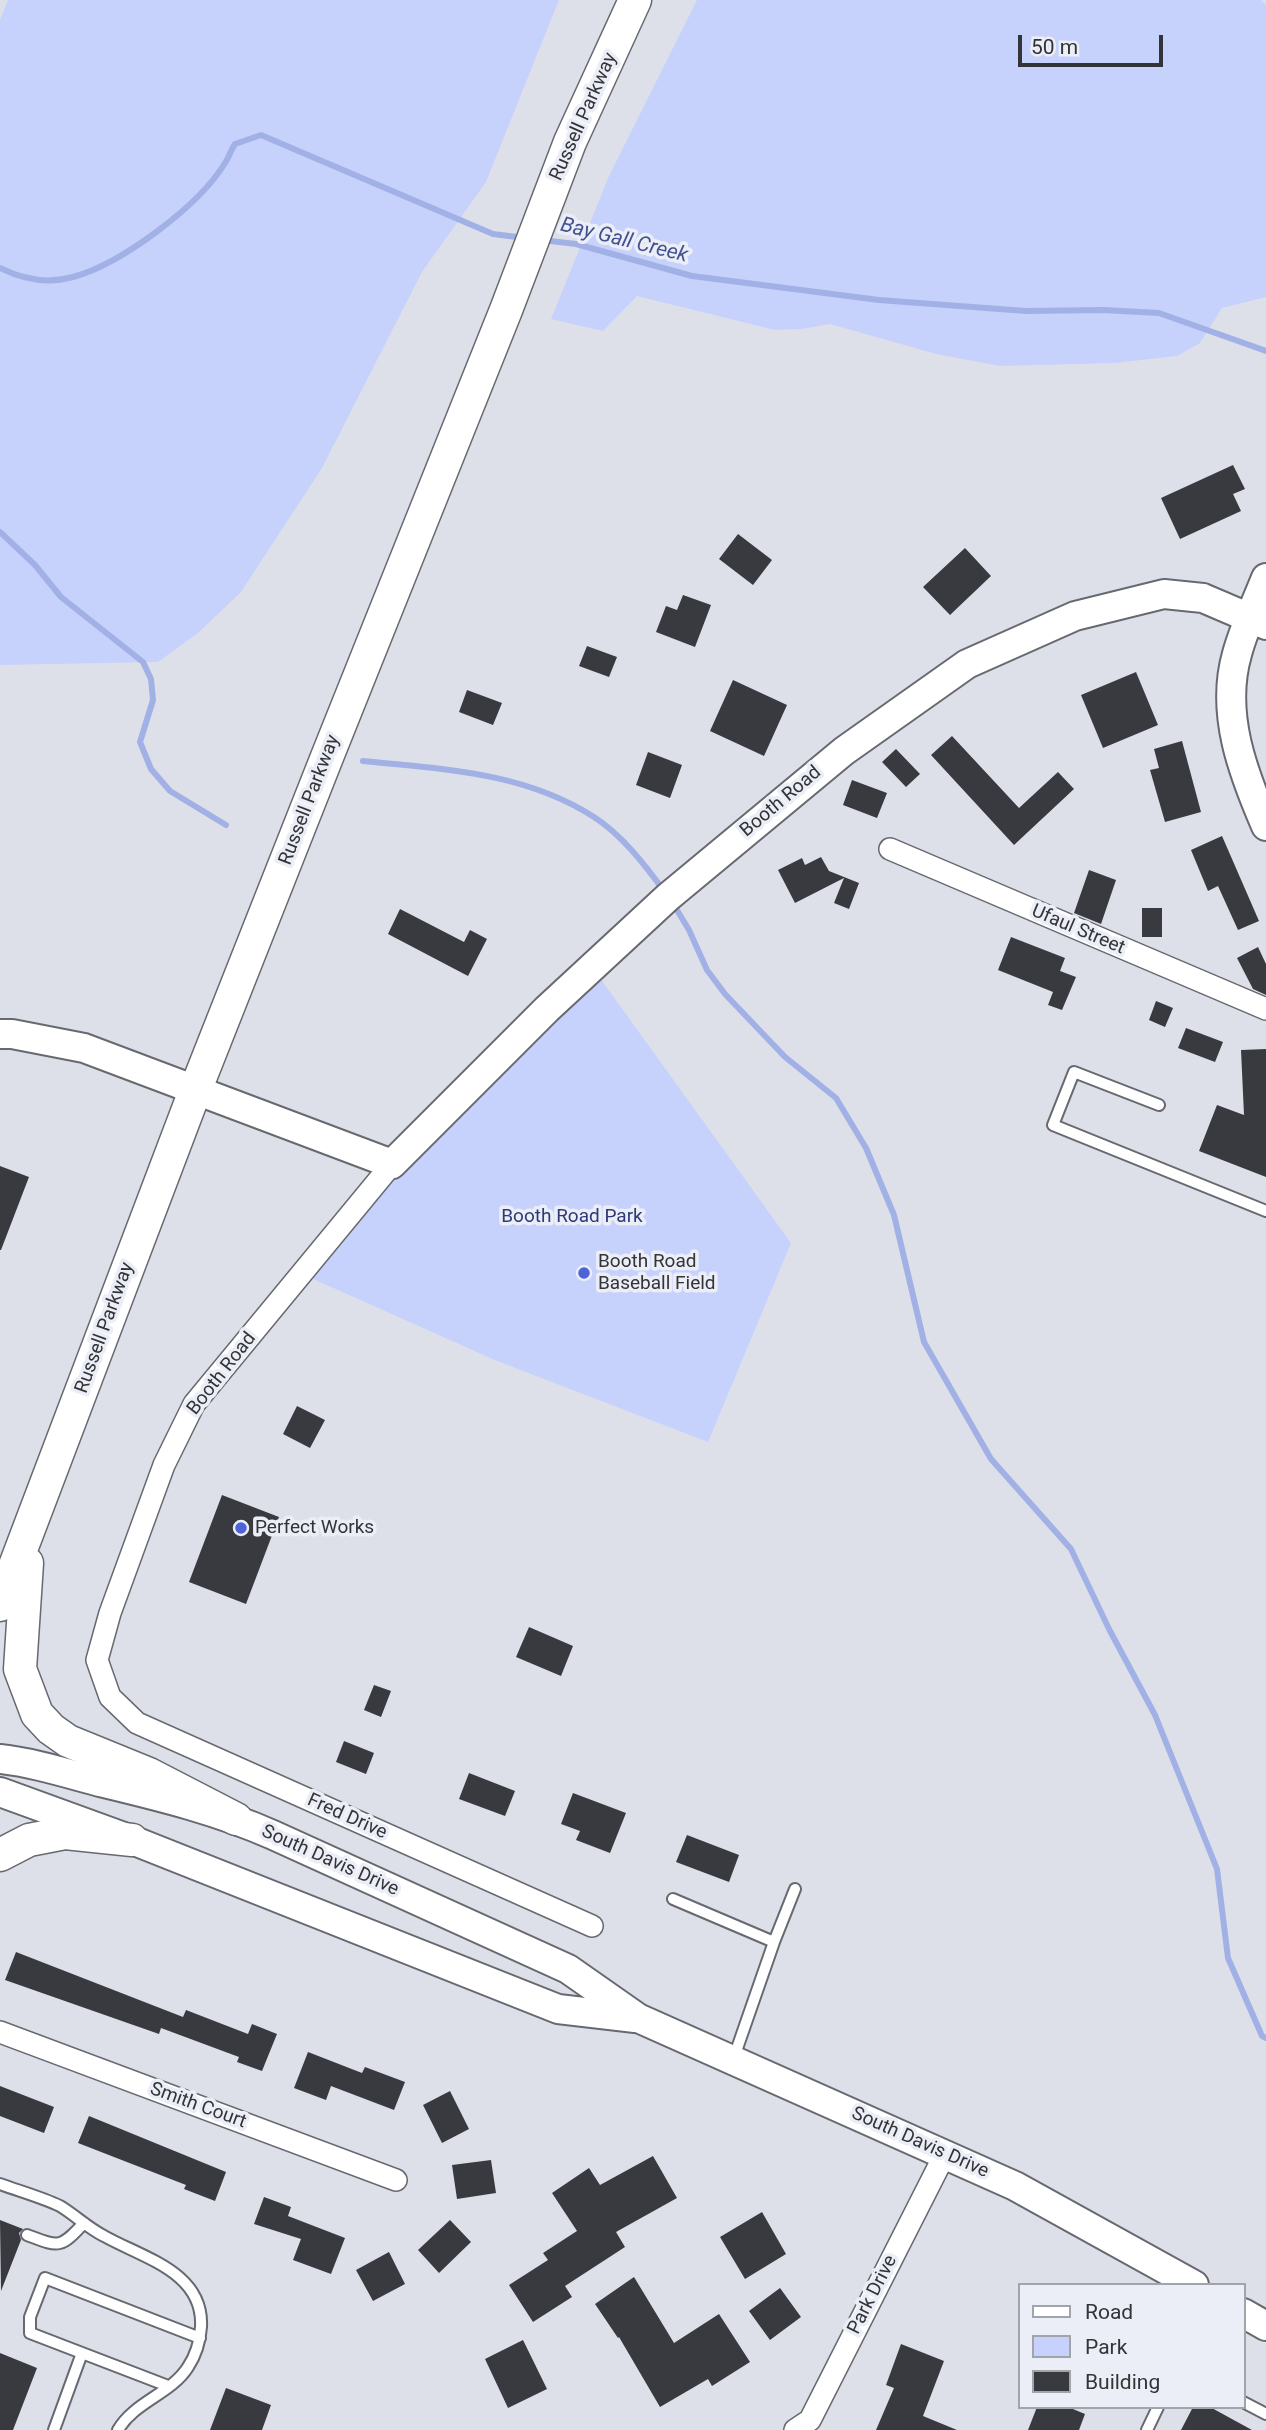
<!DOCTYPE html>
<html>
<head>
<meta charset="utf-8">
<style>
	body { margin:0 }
	#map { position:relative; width:1266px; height:2430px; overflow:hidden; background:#dee0e9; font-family:Roboto,sans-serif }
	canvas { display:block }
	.legend { position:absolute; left:1018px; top:2283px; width:228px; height:126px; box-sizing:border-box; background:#ebeef6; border:2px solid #a1a4aa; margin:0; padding:9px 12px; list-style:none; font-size:21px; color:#333437 }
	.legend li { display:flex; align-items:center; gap:14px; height:35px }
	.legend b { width:35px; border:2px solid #a1a4aa }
	.scale { position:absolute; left:1018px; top:35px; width:145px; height:32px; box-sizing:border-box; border:4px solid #333437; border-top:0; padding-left:9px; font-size:21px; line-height:24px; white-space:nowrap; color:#333437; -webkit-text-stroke:5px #ebeef6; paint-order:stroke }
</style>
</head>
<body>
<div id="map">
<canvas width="1266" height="2430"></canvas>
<ul class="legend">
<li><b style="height:9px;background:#fff"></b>Road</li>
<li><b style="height:19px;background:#c6d2fb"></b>Park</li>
<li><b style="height:19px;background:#383a40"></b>Building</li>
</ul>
<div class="scale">50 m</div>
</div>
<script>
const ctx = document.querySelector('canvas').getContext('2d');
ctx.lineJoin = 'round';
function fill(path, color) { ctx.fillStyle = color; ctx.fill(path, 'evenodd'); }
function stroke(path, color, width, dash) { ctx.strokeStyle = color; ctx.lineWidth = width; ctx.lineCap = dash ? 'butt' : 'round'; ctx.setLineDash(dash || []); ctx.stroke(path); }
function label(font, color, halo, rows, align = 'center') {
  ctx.font = font + ' Roboto,sans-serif'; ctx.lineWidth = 7; ctx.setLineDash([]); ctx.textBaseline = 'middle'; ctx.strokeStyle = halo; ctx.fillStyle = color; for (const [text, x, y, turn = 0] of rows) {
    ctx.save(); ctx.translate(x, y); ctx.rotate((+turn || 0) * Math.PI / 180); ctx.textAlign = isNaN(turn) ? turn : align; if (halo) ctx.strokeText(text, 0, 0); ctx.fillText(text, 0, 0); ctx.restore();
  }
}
const green = new Path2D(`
	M8 0H559L486 182 422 272 322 468 241 592 198 633 158 662 0 665V20Z
	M697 0H1261L1266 5V297L1222 308 1200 343 1177 356 1115 363 1000 366 936 354 830 324 802 329 775 330 637 296 603 331 551 319 609 176Z
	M592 967 791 1243 708 1442 497 1361 302 1274Z`);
const stream = new Path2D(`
	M542 240 576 244 692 276 879 300 1026 311 1103 310 1159 313 1266 351
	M0 268C22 279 48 284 73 277 121 264 199 206 225 163 229 157 231 150 235 144L261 135 493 234 525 238
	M0 532 35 565 61 597 143 662 151 679 153 700 140 742 151 769 170 791 226 825
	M363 761C443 769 524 772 594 817 622 835 645 865 664 891
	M674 905 689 930 707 970 725 994 785 1057 836 1098 866 1148 894 1215 924 1342 991 1459 1071 1549 1109 1629 1155 1715 1217 1869 1228 1958 1262 2036 1266 2038`);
const building = new Path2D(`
	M1233 465 1245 489 1233 494 1241 511 1180 539 1161 498Z
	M738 534 772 560 753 585 719 559Z
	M965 548 991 576 950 615 923 587Z
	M683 595 711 605 695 647 656 632 666 606 677 610Z
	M587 646 617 657 609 677 579 666Z
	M1136 672 1158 725 1103 748 1081 695Z
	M733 680 787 705 764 756 710 731Z
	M467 690 502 703 493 725 459 712Z
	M952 736 1019 808 1058 772 1074 789 1014 845 931 755Z
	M1182 741 1201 812 1165 822 1150 770 1159 768 1154 749Z
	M896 749 920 774 906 787 882 762Z
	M648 752 682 765 670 798 636 785Z
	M852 780 887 793 877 818 843 805Z
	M1222 836 1259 921 1238 930 1218 886 1208 891 1191 850Z
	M821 857 829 871 859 883 849 909 834 903 844 878 795 903 778 870 802 858 805 865Z
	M1089 870 1116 880 1101 924 1074 913Z
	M1142 908H1162V937H1142Z
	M400 909 464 942 470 930 487 939 468 976 388 934Z
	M1011 937 1065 958 1060 971 1076 977 1062 1010 1048 1005 1053 992 998 970Z
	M1258 947 1266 964V995L1253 989 1237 958Z
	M1156 1001 1173 1008 1165 1027 1149 1020Z
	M1186 1028 1223 1042 1215 1062 1178 1048Z
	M1266 1049V1177L1199 1151 1217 1105 1244 1115 1241 1050Z
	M0 1166 29 1177 1 1250H0Z
	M297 1406 325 1420 310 1448 283 1434Z
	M222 1495 279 1517 246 1604 189 1582Z
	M529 1627 573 1646 561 1676 516 1657Z
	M374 1685 391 1691 381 1717 364 1710Z
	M344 1741 374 1753 366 1774 336 1762Z
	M469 1773 515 1791 505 1816 459 1799Z
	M573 1793 626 1813 610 1853 576 1840 580 1831 561 1824Z
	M687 1835 739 1855 729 1882 676 1862Z
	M16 1952 183 2017 186 2010 248 2034 252 2024 277 2034 262 2071 237 2062 239 2057 161 2028 159 2034 5 1980Z
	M308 2052 362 2073 365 2067 405 2082 394 2110 331 2086 326 2100 294 2088Z
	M0 2086 54 2107 44 2133 0 2116Z
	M450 2091 469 2129 442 2143 423 2105Z
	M89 2116 226 2172 215 2201 184 2189 186 2185 78 2143Z
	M653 2156 677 2198 616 2232 625 2247 565 2286 572 2297 533 2322 509 2285 548 2260 543 2253 577 2231 552 2193 589 2168 600 2185Z
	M491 2160 496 2193 457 2199 452 2165Z
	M264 2197 291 2207 288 2216 345 2238 331 2274 293 2260 301 2239 254 2224Z
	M762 2212 786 2254 745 2279 720 2237Z
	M0 2220 23 2229 19 2233 21 2240 1 2291Z
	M450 2220 471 2242 439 2273 418 2250Z
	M389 2252 405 2284 373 2301 356 2270Z
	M634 2277 674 2343 719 2314 750 2362 712 2386 708 2379 660 2407 619 2337 618 2338 595 2304Z
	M780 2288 801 2317 770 2340 749 2311Z
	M523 2340 547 2389 508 2408 485 2359Z
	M901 2344 944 2361 923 2416 957 2430H876L894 2388 886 2385Z
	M0 2353 37 2368 13 2430H0Z
	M226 2388 271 2405 262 2430H210Z
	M1037 2407H1068L1085 2414 1079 2430H1028Z
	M1193 2407H1210L1252 2430H1181Z`);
const lane = new Path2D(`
	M1159 1105 1074 1072 1053 1125 1266 1211
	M673 1899 774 1942 733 2060
	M774 1942 795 1889
	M0 2184C19 2191 41 2197 60 2206 75 2215 88 2228 104 2236 143 2258 204 2272 201 2327 200 2341 196 2355 188 2367 171 2394 134 2402 118 2430
	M27 2235C59 2247 60 2249 84 2223
	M82 2353 30 2333V2317L45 2278 200 2338
	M1243 2402 1266 2414
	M54 2430 82 2353 168 2386
	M1147 2430 1158 2407`);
const street = new Path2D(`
	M890 849 1266 1009
	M392 1164 194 1404 164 1465 110 1613 97 1660 110 1697 137 1723 592 1926
	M0 2032 396 2180
	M795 2430 810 2420 945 2154`);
const secondary = new Path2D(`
	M1266 578C1256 603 1244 628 1237 654 1220 713 1243 773 1266 826
	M0 1034H12L84 1048 392 1164 547 1009 668 897 844 751 967 664 1075 616 1164 594 1203 598 1266 625
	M0 1759C36 1763 69 1774 104 1783 162 1797 219 1811 273 1835L568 1969 638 2018 1015 2186 1194 2285
	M0 1792 132 1840 558 2009 635 2018
	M1243 2313 1266 2326`);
const primary = new Path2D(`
	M27 1563 20 1669 37 1714 51 1729 68 1741 149 1774 236 1819
	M0 1605 195 1091 327 757 506 310 570 142 635 0
	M0 1855 29 1840 65 1833 132 1840`);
const markers = [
	[584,1273,7,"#4e63d8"],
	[241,1528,7,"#4e63d8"]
];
const streetNames = [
	["Russell Parkway",584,117,-66],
	["Russell Parkway",310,800,-69],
	["Booth Road",781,802,-40],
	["Ufaul Street",1078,930,23],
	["Russell Parkway",105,1328,-70],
	["Booth Road",222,1374,-52],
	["Fred Drive",347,1817,24],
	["South Davis Drive",330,1861,24],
	["Smith Court",198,2106,20],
	["South Davis Drive",920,2143,24],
	["Park Drive",873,2295,-63]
];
const parkNames = [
	["Booth Road Park",572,1217]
];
const poiNames = [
	["Booth Road",598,1262],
	["Baseball Field",598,1284],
	["Perfect Works",255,1528]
];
const waterNames = [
	["Bay Gall Creek",624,241,14]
];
fill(green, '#c6d2fb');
stroke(stream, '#a2b1e5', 6);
fill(building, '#383a40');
stroke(lane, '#676970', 14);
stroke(street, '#676970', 24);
stroke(secondary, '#676970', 32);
stroke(primary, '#676970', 35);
stroke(lane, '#fff', 10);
stroke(street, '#fff', 21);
stroke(secondary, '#fff', 28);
stroke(primary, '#fff', 32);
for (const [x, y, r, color] of markers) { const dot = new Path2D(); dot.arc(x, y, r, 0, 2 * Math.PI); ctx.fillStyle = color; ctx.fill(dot); stroke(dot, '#ebeef6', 2.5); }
label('19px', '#333437', '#ebeef6', streetNames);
label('19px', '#2d3a77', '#ebeef6', parkNames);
label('19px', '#333437', '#ebeef6', poiNames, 'left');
label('italic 21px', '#425292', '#ebeef6', waterNames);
</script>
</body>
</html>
